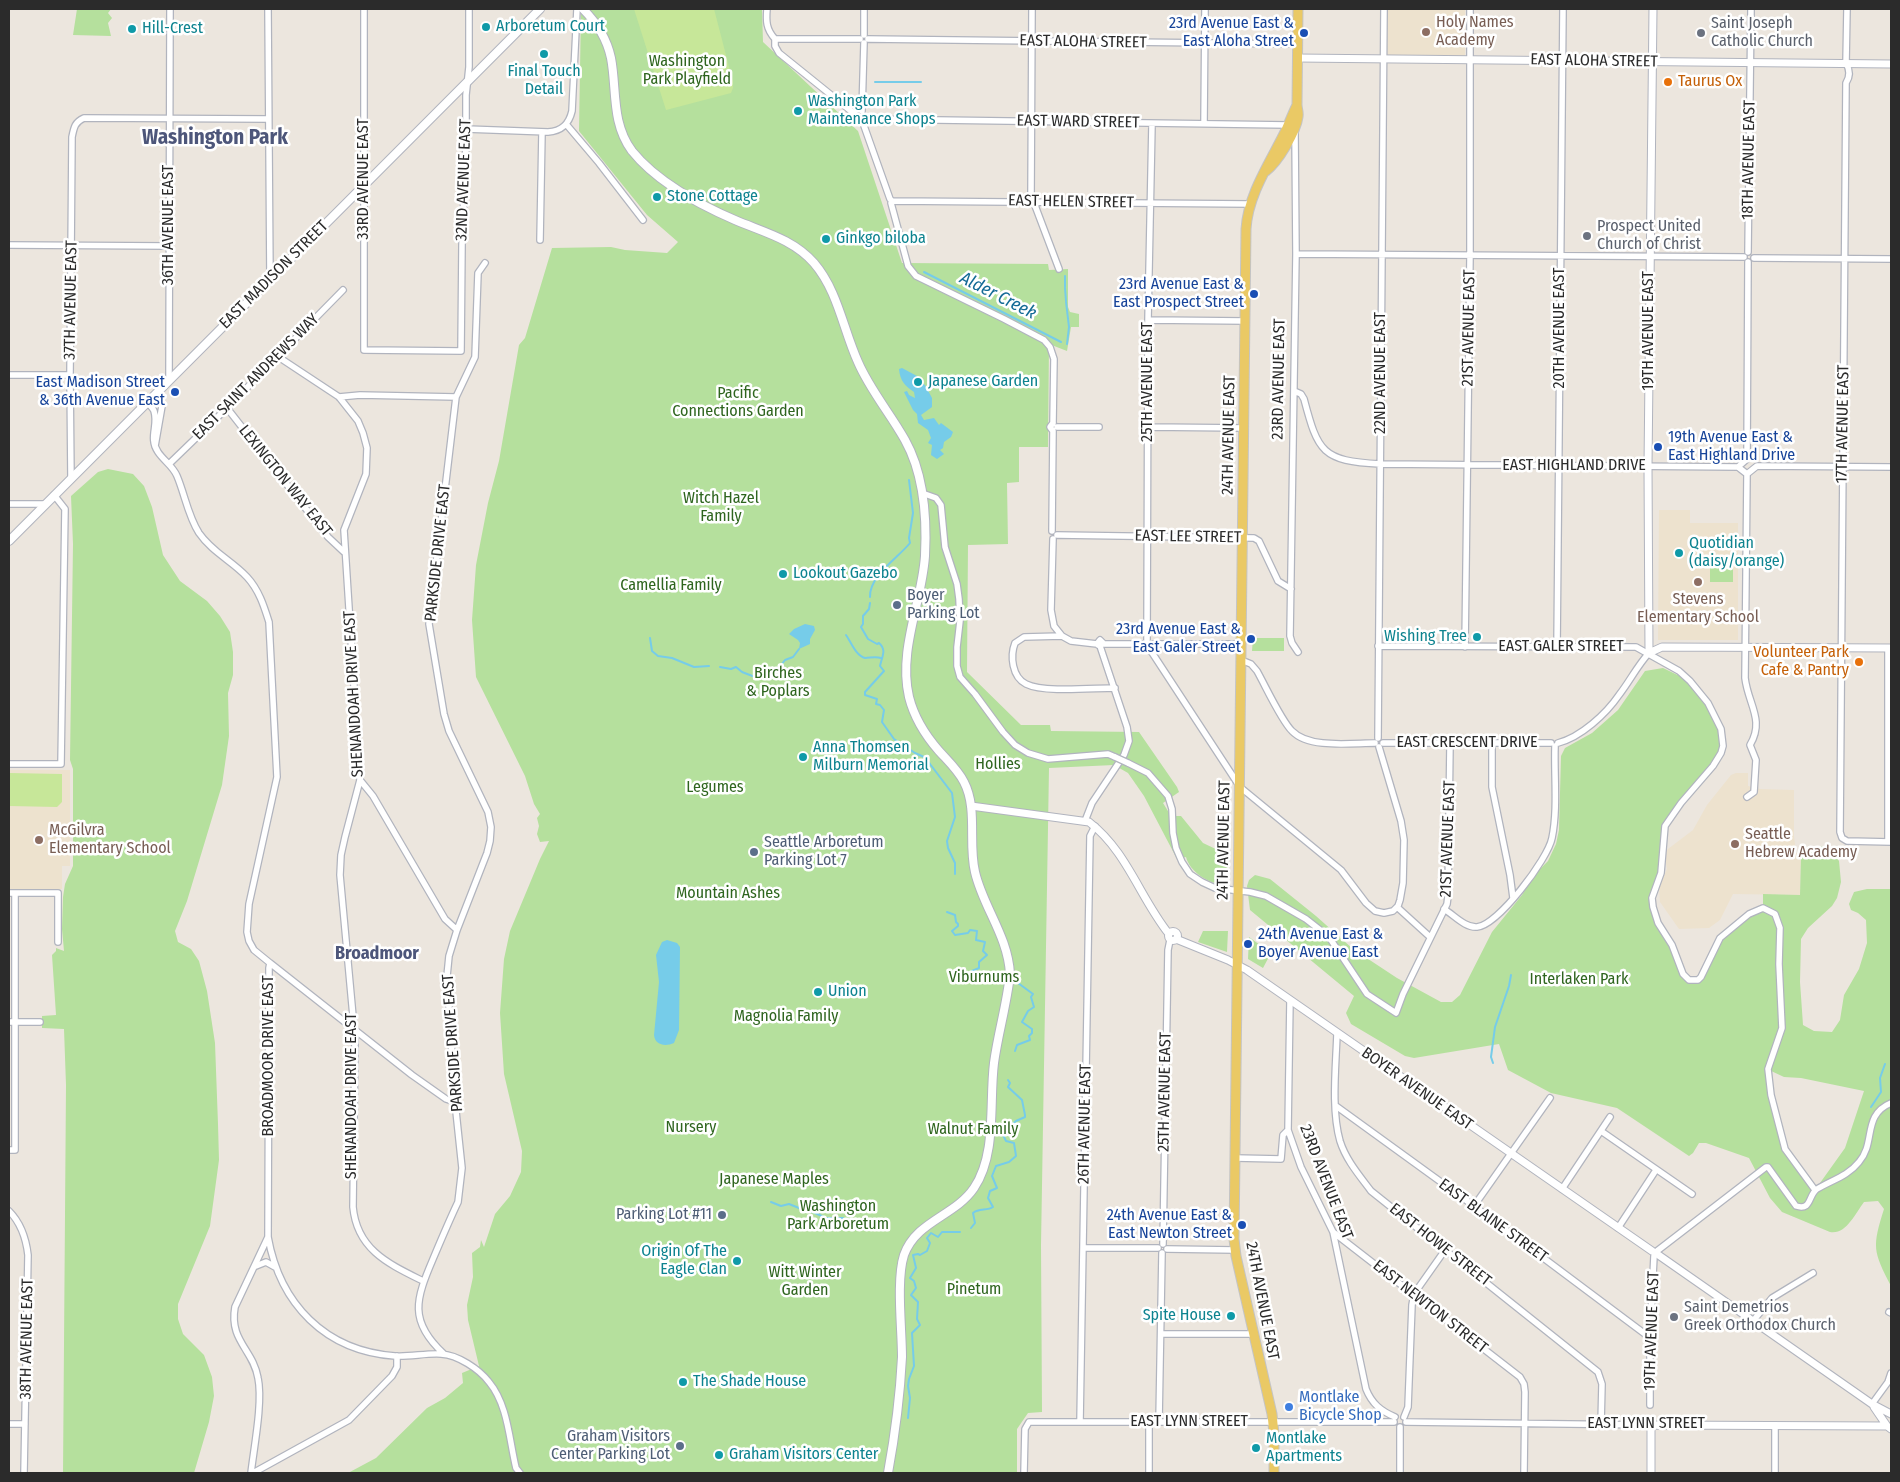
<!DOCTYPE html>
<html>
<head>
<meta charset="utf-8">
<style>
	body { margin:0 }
	#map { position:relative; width:1900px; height:1482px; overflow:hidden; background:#ece6de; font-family:"Fira Sans Condensed",sans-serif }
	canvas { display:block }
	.frame { position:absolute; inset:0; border:10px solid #2b2b2b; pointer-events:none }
</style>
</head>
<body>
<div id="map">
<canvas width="1900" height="1482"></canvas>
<div class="frame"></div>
</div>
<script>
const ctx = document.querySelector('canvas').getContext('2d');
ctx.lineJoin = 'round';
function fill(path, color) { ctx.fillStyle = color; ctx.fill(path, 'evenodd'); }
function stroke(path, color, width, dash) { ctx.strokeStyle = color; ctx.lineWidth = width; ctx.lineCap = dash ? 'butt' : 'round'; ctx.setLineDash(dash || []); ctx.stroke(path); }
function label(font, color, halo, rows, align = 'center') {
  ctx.font = font + ' "Fira Sans Condensed",sans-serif'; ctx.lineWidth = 5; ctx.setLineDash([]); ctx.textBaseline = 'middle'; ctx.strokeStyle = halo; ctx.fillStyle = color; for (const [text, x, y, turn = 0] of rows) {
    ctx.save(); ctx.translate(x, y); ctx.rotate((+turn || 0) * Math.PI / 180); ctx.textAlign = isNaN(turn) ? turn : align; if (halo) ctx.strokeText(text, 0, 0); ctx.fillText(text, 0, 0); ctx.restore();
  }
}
const education = new Path2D(`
	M1387 9H1465V56H1387Z
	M1659 510H1690V523H1738V640H1658Z
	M9 770H70V866H62V889H9Z
	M1736 773H1748V786L1760 789 1794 790V836L1796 853 1801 855 1800 895 1733 894 1720 920 1709 928 1679 929 1660 902 1659 886 1667 869 1664 852 1693 830 1707 805 1731 775Z`);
const green = new Path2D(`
	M77 9H111L108 13 112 18 108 23 111 36 73 35Z
	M581 9H762L763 42 858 131 902 263 1048 264 1049 270 1068 269V307L1070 312 1079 314V327H1071L1067 351 1049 344 1048 447H1019V482L1007 483 1008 544 968 545 967 672 1021 725H1050L1051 731 1139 732 1177 787 1179 792 1163 803 1171 816H1181L1203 843 1222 852 1227 858 1228 884C1213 887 1190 873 1186 857L1177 859 1144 796 1128 773 1114 765 1049 768 1041 1245 1042 1412 1028 1413 1017 1429V1473H348L376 1458 427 1408 445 1398 463 1383 462 1373 479 1366 468 1320 467 1305 473 1277 472 1253 480 1247 481 1240 484 1247 495 1214 510 1196 521 1172 522 1151 504 1074 500 1013 504 959 510 931 540 859 549 841 540 842 537 834 539 826 537 818 540 814 534 804 525 776 476 677 472 620 476 565 488 503 499 461 519 345 525 338 552 248 611 247 625 250 667 253 678 242 647 215 579 131Z
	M108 469 133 474 144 486 152 507 163 555 180 581 207 601 220 616 230 632 233 652V675L228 693 229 736 222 785 187 901 175 931 178 942 191 949 199 961 207 991 215 1043 218 1124 219 1160 210 1226 178 1304V1319L183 1334 204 1355 212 1377 214 1396 209 1422 194 1473H63L66 1085 64 1029 42 1028V1016L56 1015 52 955 56 951V948L64 951 62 929 63 897 65 884 73 866V769L70 760 73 544 71 496 98 472Z
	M1710 564H1733V582H1710Z
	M1253 638H1284V651H1252Z
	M1663 668 1690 681 1700 691 1721 729V753L1668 821 1662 865 1653 907 1686 978 1698 980 1717 944 1749 914 1763 908V894L1800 895 1801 855 1813 848 1826 846 1832 851 1839 861 1841 882 1837 898 1832 906 1808 928 1801 939 1800 982 1803 1025 1814 1031 1832 1032 1840 1020 1844 995 1859 969 1867 943 1866 920 1858 913 1851 910 1849 904 1854 892 1867 889H1891V1286C1873 1251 1872 1247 1884 1209L1878 1201 1864 1202C1855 1214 1846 1235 1830 1232L1782 1212 1770 1198 1749 1158 1706 1143H1699L1693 1153 1689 1156 1617 1108 1551 1093 1508 1070 1499 1044 1414 1058 1405 1056 1351 1024 1346 1013 1354 996 1250 910 1247 886 1249 880 1255 875 1270 879 1316 916 1353 949 1397 978 1441 1002H1452L1460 995 1492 932 1522 895 1535 874 1548 861 1556 844 1559 830 1561 756 1565 748 1592 733 1618 710 1645 671ZM1769 1070 1784 1077 1801 1078 1864 1091 1845 1148 1815 1190 1785 1149Z
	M1203 931H1228L1227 952 1198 942Z
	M1249 937 1271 953 1263 968 1248 959Z`);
const pitch = new Path2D(`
	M634 9H714L733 82V88L731 93 666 110Z
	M9 773 62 774V802L57 807 9 806Z`);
const water = new Path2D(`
	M902 368 917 376 920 382 925 385 932 398V407L921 415 924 420 934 418 939 425 941 423 953 432 951 437 944 442 943 448 940 450 944 454 937 459 931 455 932 445 928 443 931 438 928 430 918 423 917 414 913 410 904 392 907 391 909 395 915 398 914 392C905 386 900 381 899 369Z
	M805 624 814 626 815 630 810 639V644L799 649 800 643 798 640 789 634 794 629Z
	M667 940 677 943 680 947 679 1030 674 1043C665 1047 655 1045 654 1035L659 982 656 955 662 942Z`);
const stream = new Path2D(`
	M875 82H921
	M924 272 1061 342
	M1065 276V287
	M1065 288 1066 301
	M1066 302 1069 327 1067 344
	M870 597C869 576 898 558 910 543L909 538 913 513 909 480
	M870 603 869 609 863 616V624L861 627 868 639 877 644 879 643C887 650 882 656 880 666L884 671 865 692V695L877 699 876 704 880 705 884 710 882 722 894 739 915 753 924 757 930 764 952 793 955 817 947 841 948 848 955 863V874
	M846 635C851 642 856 656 865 658 870 658 875 656 881 658
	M650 638 652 651 658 656 672 658 694 667 709 666
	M720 667 731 669 736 667 742 672 755 677 763 673
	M767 670 772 668 778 669 785 660 793 657 799 649
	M947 912 955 915 956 922 958 924V926L952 931 955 935 968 933 970 930 977 931 976 940 985 942 983 951 987 955 979 962V968L972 971 973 976 979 980 992 976 1002 979
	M1015 1051 1017 1045 1030 1040 1029 1036 1032 1033V1029L1022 1022 1028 1011 1034 1007 1031 997 1033 994 1018 983
	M1493 1063 1491 1057 1495 1027 1509 986 1511 975
	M1871 1107 1881 1092 1880 1078 1885 1064
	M771 1202 781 1206 789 1204 809 1212H813L826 1218H843
	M971 1228 975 1223 973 1213C979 1208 987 1211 993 1207L988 1198 990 1191 997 1188 992 1176 996 1166 1009 1162 1016 1156 1014 1143 1006 1141 1002 1133 1016 1121 1025 1117V1115L1022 1100 1008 1087 1010 1083 1008 1080
	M908 1418 910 1398 908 1386 909 1379 914 1366 912 1333 920 1325 917 1319 918 1302 911 1295 916 1288 914 1281 910 1278 916 1268 913 1255 918 1254 920 1255 927 1251 930 1243 927 1238 931 1233 938 1237 942 1232H960`);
const minor = new Path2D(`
	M268 9 270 279
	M364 9V350L461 351 462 245 466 144V95L469 67V9
	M767 9C766 21 766 29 775 39
	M1032 9 1031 195 1059 269
	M1847 9 1846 63C1850 70 1850 77 1846 83L1840 832 1842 838 1847 841 1891 842
	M864 35V9
	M775 39V46L779 53 856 115
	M775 39H860
	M868 39 1297 44
	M862 111 864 43
	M867 119 1288 125
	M863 123 890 199 892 201 891 203 908 266 916 276 1004 319 1044 340 1050 347 1054 359 1053 423
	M566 124 599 163 643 220
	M1204 124 1205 9
	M466 129 548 132C562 131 569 124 572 111L577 9
	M1295 133 1296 254 1290 636 1292 643 1298 652
	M892 201 1250 204
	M540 240 542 132
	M9 245 168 246
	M1748 252 1751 9
	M1296 254 1744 257
	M1754 258 1891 259
	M1148 320 1245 321
	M277 356 339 397 358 421 363 433 367 448 366 474 344 530 360 780 345 837 341 855 340 875 355 1038 353 1207C357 1250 389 1264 423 1281
	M9 375H70
	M169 381 170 9
	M1294 391 1301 394 1304 399C1318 452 1322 461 1380 464L1738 467 1747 474
	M155 395 162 406 155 446
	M339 397 360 395 456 397
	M148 402C149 405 153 408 154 411 159 426 148 437 158 452 164 461 173 466 177 476 185 495 188 516 199 533 212 552 232 561 247 577 259 590 264 606 269 622L277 777 249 904 247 932 249 941 254 950 270 963 269 968 268 1237C280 1304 325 1351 395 1356 410 1357 426 1353 441 1354 458 1355 479 1369 489 1382 508 1405 509 1439 516 1468L520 1473
	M227 408 328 537 344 552
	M1057 427H1099
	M1148 427 1244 428
	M169 464 227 408 343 290
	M1738 467 1747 459 1748 262
	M1747 474 1757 466 1891 467
	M71 479 70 375 72 137C74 127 75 122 84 118L268 119
	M922 493 936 498 941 505 945 547 957 584 959 599 960 621 957 647V666L960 677 975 694 1003 732 1015 745 1028 753 1048 759 1108 754 1115 757
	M9 504H45
	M1052 531 1053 431 1050 427 1053 423
	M1057 535 1254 538 1259 541 1278 581 1291 589
	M1053 539 1051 610 1054 626 1062 636
	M1147 640 1148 320 1152 124
	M1103 644H1144
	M1153 644H1241
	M1100 646 1103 643 1100 640 1097 644 1071 641 1062 636 1024 637 1015 643C1010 656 1012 677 1026 684 1044 693 1093 688 1115 688
	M1378 646 1636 647 1679 671 1690 681 1708 703 1721 729 1723 746 1721 753 1713 766 1681 803 1665 826 1661 873 1652 898 1653 907 1658 923 1672 945 1683 974 1689 980H1698L1701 977 1720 938 1749 914 1763 908 1775 914 1780 928 1779 964 1782 1028 1768 1069 1771 1095 1785 1149 1815 1190
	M1465 647 1470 256V9
	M1557 647 1563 9
	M1149 648 1240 787 1341 870 1366 903 1375 911 1384 913 1393 911 1398 906 1400 900 1403 883 1404 840 1401 821 1379 747
	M1241 660 1251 664 1257 671C1266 687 1281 720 1292 731 1309 749 1352 743 1375 743
	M1378 738 1384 9
	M1383 743H1551
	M1492 743V787L1510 875 1513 898
	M1558 743C1581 737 1606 714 1619 695 1630 681 1637 666 1649 653
	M1128 763 1148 773 1168 796 1172 809 1173 833 1176 848 1182 862 1190 874 1202 882 1215 888 1250 892 1266 896 1306 919 1329 937 1367 994 1396 1013 1403 994 1447 904 1448 896 1450 744
	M9 764H61L65 509 54 495
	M360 780 373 796 445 919 457 930
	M1747 797 1754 792 1756 760 1750 745C1765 720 1748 704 1745 678L1747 474
	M1085 821 1092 803 1124 755 1129 741 1127 727 1100 646 1098 645
	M1888 842V648
	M9 893H58V942
	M1397 907 1430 937
	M1444 909C1454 915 1465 928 1477 927 1498 925 1548 859 1552 838 1558 809 1554 776 1555 746
	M270 963 412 1075 446 1099 455 1102
	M1290 1000 1288 1130 1301 1167 1333 1232 1366 1389C1372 1404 1381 1411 1395 1417
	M9 1022H40
	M1337 1033C1336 1066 1331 1109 1340 1141 1346 1160 1359 1175 1371 1191L1598 1372 1602 1384 1601 1424
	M1336 1106 1474 1206 1645 1334 1650 1335
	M1601 1131 1692 1194
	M9 1150H15V893
	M1235 1158 1281 1159 1283 1135 1288 1130
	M1562 1189 1610 1117
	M1474 1206 1550 1098
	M9 1211C21 1223 26 1238 28 1255L24 1473
	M1618 1228 1656 1170
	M1333 1232 1520 1377 1524 1384 1525 1392 1524 1473
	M1163 1244 1168 950 1170 940
	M1084 1248H1158
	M1167 1249 1235 1250
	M1657 1251 1766 1167H1768L1796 1206C1812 1211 1808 1195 1817 1189 1832 1180 1848 1176 1859 1162 1876 1143 1862 1115 1891 1103
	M256 1266 266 1262 275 1267
	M1889 1312 1891 1313
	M1753 1321 1772 1298 1813 1273
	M1161 1334H1253
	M444 1354C408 1321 416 1299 433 1259 441 1240 449 1221 458 1202L462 1168 455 1102 447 976 449 956 457 930 487 853 490 841 491 827 488 812 449 731 444 714 429 624 456 397 475 357 478 273 485 263
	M1872 1404 1888 1382 1891 1373
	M1650 1405V1335L1654 1256
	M1404 1417 1408 1407 1412 1305 1414 1294 1445 1250
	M1149 1421V1473
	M1159 1421 1162 1253
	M1080 1422 1090 836 1095 826
	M1406 1422 1651 1425
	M9 1424H25
	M1775 1426V1473
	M251 1473C254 1447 263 1402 258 1378 253 1349 229 1341 235 1307L268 1237
	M253 1473 349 1420 392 1376 397 1367V1356
	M1024 1473 1025 1429 1029 1422H1394
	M1400 1473V1427`);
const tertiary = new Path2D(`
	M1653 9 1648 466 1649 653 1662 647 1891 648
	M1297 58 1891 64
	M971 806 1089 822C1127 851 1140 898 1169 934
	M1168.5 936a4.5 4.5 0 1 1 9 0a4.5 4.5 0 1 1-9 0Z
	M1176 939 1228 960 1247 970 1652 1251
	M1657 1254 1872 1404 1891 1414
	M1874 1407 1887 1426 1891 1429
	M1651 1473V1425L1887 1426`);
const secondary = new Path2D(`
	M583 9C596 22 607 39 611 58 617 89 611 123 632 151 656 181 700 205 735 220 763 232 793 239 814 263 838 291 843 329 858 362 870 390 890 413 905 440 924 474 927 517 925 556 922 602 898 650 909 697 914 717 925 735 939 751 948 761 958 770 964 782 978 809 968 843 975 872 983 907 1008 936 1010 974 1007 1004 998 1033 994 1063 989 1103 997 1154 974 1188 955 1216 916 1221 904 1255 896 1280 902 1329 902 1357 900 1396 895 1435 888 1473
	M9 541 540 9`);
const primary = new Path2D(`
	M1266 171C1278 162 1296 132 1298 117 1299 113 1297 108 1297 105L1298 9
	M1274 1473V1434L1272 1414 1236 1256 1234 1239 1246 229C1248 194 1271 161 1286 130 1290 121 1293 113 1297 105`);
const minorBridge = new Path2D(`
	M1115 757 1128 763`);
const markers = [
	[486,27,5,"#0f9aa8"],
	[132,29,5,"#0f9aa8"],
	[1426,32,5,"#8d6e63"],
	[1304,33,5,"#1a4fb4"],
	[1701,33,5,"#6b7280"],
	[544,54,5,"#0f9aa8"],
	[1668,82,5,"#e8710a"],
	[798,111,5,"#0f9aa8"],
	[657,197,5,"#0f9aa8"],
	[1587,236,5,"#6b7280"],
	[826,239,5,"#0f9aa8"],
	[1254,294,5,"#1a4fb4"],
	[918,382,5,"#0f9aa8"],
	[175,392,5,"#1a4fb4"],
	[1658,447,5,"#1a4fb4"],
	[1679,553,5,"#0f9aa8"],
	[783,574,5,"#0f9aa8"],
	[1698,582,5,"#8d6e63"],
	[897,605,5,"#5c6f8a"],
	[1477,637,5,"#0f9aa8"],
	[1251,639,5,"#1a4fb4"],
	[1859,662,5,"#e8710a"],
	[803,757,5,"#0f9aa8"],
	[39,840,5,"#8d6e63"],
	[1735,844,5,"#8d6e63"],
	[754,852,5,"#5c6f8a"],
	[1248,944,5,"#1a4fb4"],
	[818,992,5,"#0f9aa8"],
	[722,1215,5,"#5c6f8a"],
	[1242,1225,5,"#1a4fb4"],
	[737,1261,5,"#0f9aa8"],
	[1231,1316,5,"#0f9aa8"],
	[1674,1317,5,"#6b7280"],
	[683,1382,5,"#0f9aa8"],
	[1289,1407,5,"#3f7fe0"],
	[680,1446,5,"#5c6f8a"],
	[1256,1448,5,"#0f9aa8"],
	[719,1455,5,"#0f9aa8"]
];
const educationNames = [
	["Holy Names",1436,23],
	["Academy",1436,41],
	["Stevens",1698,600,"center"],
	["Elementary School",1698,618,"center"],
	["McGilvra",49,831],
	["Elementary School",49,849],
	["Seattle",1745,835],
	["Hebrew Academy",1745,853]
];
const transitNames = [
	["23rd Avenue East &",1294,24],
	["East Aloha Street",1294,42],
	["23rd Avenue East &",1244,285],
	["East Prospect Street",1244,303],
	["East Madison Street",165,383],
	["& 36th Avenue East",165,401],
	["19th Avenue East &",1668,438,"left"],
	["East Highland Drive",1668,456,"left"],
	["23rd Avenue East &",1241,630],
	["East Galer Street",1241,648],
	["24th Avenue East &",1258,935,"left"],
	["Boyer Avenue East",1258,953,"left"],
	["24th Avenue East &",1232,1216],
	["East Newton Street",1232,1234]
];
const worshipNames = [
	["Saint Joseph",1711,24],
	["Catholic Church",1711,42],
	["Prospect United",1597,227],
	["Church of Christ",1597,245],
	["Saint Demetrios",1684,1308],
	["Greek Orthodox Church",1684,1326]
];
const cultureNames = [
	["Arboretum Court",496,27],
	["Hill-Crest",142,29],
	["Final Touch",544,72,"center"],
	["Detail",544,90,"center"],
	["Washington Park",808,102],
	["Maintenance Shops",808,120],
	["Stone Cottage",667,197],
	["Ginkgo biloba",836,239],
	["Japanese Garden",928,382],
	["Quotidian",1689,544],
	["(daisy/orange)",1689,562],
	["Lookout Gazebo",793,574],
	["Wishing Tree",1467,637,"right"],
	["Anna Thomsen",813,748],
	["Milburn Memorial",813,766],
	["Union",828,992],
	["Origin Of The",727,1252,"right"],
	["Eagle Clan",727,1270,"right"],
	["Spite House",1221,1316,"right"],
	["The Shade House",693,1382],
	["Montlake",1266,1439],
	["Apartments",1266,1457],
	["Graham Visitors Center",729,1455]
];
const streetNames = [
	["EAST ALOHA STREET",1083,42,1],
	["EAST ALOHA STREET",1594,61,1],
	["EAST WARD STREET",1078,122,1],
	["18TH AVENUE EAST",1749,160,-89],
	["33RD AVENUE EAST",364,179,-90],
	["32ND AVENUE EAST",464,180,-88],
	["EAST HELEN STREET",1071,202,1],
	["36TH AVENUE EAST",169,225,-90],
	["EAST MADISON STREET",274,275,-45],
	["37TH AVENUE EAST",71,300,-89],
	["21ST AVENUE EAST",1469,328,-89],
	["20TH AVENUE EAST",1560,328,-90],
	["19TH AVENUE EAST",1649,331,-90],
	["22ND AVENUE EAST",1381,373,-90],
	["EAST SAINT ANDREWS WAY",256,377,-45],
	["23RD AVENUE EAST",1279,379,-89],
	["25TH AVENUE EAST",1148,382,-90],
	["17TH AVENUE EAST",1843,424,-89],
	["24TH AVENUE EAST",1229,435,-89],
	["EAST HIGHLAND DRIVE",1574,466],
	["LEXINGTON WAY EAST",285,481,51],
	["EAST LEE STREET",1188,537,1],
	["PARKSIDE DRIVE EAST",438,553,-84],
	["EAST GALER STREET",1561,647],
	["SHENANDOAH DRIVE EAST",354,694,-93],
	["EAST CRESCENT DRIVE",1467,743],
	["21ST AVENUE EAST",1448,839,-88],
	["24TH AVENUE EAST",1224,840,-89],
	["PARKSIDE DRIVE EAST",453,1043,-94],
	["BROADMOOR DRIVE EAST",269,1056,-90],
	["BOYER AVENUE EAST",1417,1089,35],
	["25TH AVENUE EAST",1165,1092,-89],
	["SHENANDOAH DRIVE EAST",352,1096,-90],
	["26TH AVENUE EAST",1085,1124,-89],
	["23RD AVENUE EAST",1326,1182,69],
	["EAST BLAINE STREET",1493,1221,36],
	["EAST HOWE STREET",1440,1245,38],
	["24TH AVENUE EAST",1262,1301,79],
	["EAST NEWTON STREET",1430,1307,38],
	["19TH AVENUE EAST",1652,1331,-88],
	["38TH AVENUE EAST",27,1339,-89],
	["EAST LYNN STREET",1189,1422],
	["EAST LYNN STREET",1646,1424]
];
const parkNames = [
	["Washington",687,62],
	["Park Playfield",687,80],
	["Pacific",738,394],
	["Connections Garden",738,412],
	["Witch Hazel",721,499],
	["Family",721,517],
	["Camellia Family",671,586],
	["Birches",778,674],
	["& Poplars",778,692],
	["Hollies",998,765],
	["Legumes",715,788],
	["Mountain Ashes",728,894],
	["Viburnums",984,978],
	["Interlaken Park",1579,980],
	["Magnolia Family",786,1017],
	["Nursery",691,1128],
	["Walnut Family",973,1130],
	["Japanese Maples",774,1180],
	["Washington",838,1207],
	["Park Arboretum",838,1225],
	["Witt Winter",805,1273],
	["Garden",805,1291],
	["Pinetum",974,1290]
];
const foodNames = [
	["Taurus Ox",1678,82],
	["Volunteer Park",1849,653,"right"],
	["Cafe & Pantry",1849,671,"right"]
];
const serviceNames = [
	["Boyer",907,596],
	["Parking Lot",907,614],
	["Seattle Arboretum",764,843],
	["Parking Lot 7",764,861],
	["Parking Lot #11",712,1215,"right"],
	["Graham Visitors",670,1437,"right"],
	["Center Parking Lot",670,1455,"right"]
];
const shopNames = [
	["Montlake",1299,1398],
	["Bicycle Shop",1299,1416]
];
const waterNames = [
	["Alder Creek",998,296,27]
];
const neighbourhoodNames = [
	["Broadmoor",377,954]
];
const districtNames = [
	["Washington Park",215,138]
];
fill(education, '#ede2ce');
fill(green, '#b5e09d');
fill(pitch, '#c7e799');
fill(water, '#76cce9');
stroke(stream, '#76cce9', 2);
stroke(minor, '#b1b4be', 8);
stroke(tertiary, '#b1b4be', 9);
stroke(secondary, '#b1b4be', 10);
stroke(primary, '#c4c4c4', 11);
stroke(minor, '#fff', 5.5);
stroke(tertiary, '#fff', 7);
stroke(secondary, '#fff', 8);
stroke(primary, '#eac965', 9);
stroke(minorBridge, '#b1b4be', 8, []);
stroke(minorBridge, '#fff', 5.5);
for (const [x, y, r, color] of markers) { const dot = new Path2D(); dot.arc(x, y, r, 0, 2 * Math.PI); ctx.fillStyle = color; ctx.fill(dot); stroke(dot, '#fff', 2); }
label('16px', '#785e54', '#fff', educationNames, 'left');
label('16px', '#164399', '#fff', transitNames, 'right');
label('16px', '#5b616d', '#fff', worshipNames, 'left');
label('16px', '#0d838f', '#fff', cultureNames, 'left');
label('16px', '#2b2b2b', '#fff', streetNames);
label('16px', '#2e651e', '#fff', parkNames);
label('16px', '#c56008', '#fff', foodNames, 'left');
label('16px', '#4e5e75', '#fff', serviceNames, 'left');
label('16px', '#366cbe', '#fff', shopNames, 'left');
label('italic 18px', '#146b96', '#fff', waterNames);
label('bold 18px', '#4d567a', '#fff', neighbourhoodNames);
label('bold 21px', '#4d567a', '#fff', districtNames);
</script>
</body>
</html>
